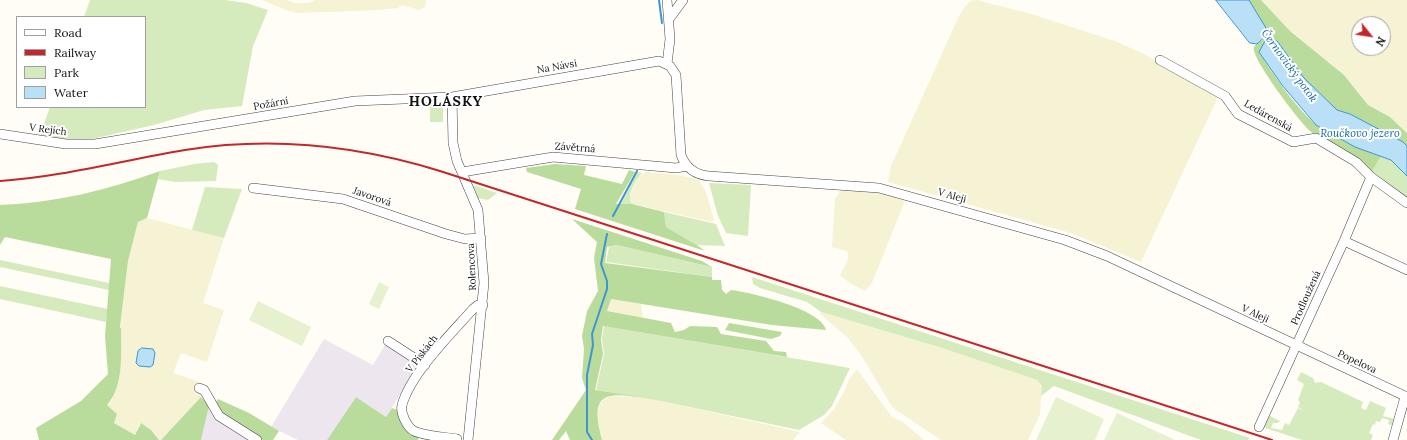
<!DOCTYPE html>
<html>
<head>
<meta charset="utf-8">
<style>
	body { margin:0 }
	#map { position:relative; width:1407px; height:440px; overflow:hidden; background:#fffdf5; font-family:Lora,serif }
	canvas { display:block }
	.legend { position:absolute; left:16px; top:16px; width:130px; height:92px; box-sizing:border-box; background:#fff; border:1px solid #a0a0a0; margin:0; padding:5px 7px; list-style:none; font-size:12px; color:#111 }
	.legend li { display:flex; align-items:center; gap:8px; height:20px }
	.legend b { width:20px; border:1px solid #a0a0a0 }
	.north { position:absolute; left:1351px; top:16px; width:40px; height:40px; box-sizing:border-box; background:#fff; border:1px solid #a0a0a0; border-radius:50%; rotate:120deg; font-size:11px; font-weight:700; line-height:16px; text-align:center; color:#111 }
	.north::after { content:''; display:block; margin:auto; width:14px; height:18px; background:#c4262e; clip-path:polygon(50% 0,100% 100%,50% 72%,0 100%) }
</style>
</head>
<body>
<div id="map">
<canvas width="1407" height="440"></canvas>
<ul class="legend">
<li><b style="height:5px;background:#fff"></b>Road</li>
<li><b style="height:5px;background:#c4262e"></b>Railway</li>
<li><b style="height:11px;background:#d5ebbd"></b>Park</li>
<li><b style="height:11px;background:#b9e0f7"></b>Water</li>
</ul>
<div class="north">N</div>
</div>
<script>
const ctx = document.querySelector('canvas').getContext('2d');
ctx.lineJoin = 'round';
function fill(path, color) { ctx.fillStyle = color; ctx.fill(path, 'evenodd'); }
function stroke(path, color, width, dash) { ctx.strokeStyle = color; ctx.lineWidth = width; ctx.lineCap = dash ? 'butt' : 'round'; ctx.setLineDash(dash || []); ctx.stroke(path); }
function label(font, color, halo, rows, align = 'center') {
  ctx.font = font + ' Lora,serif'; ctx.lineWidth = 4; ctx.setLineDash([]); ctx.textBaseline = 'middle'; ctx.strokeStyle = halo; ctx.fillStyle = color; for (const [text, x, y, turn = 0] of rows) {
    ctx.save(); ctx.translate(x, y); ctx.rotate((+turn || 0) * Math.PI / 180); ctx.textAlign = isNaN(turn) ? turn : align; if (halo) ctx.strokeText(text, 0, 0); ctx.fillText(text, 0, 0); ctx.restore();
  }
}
const industrial = new Path2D(`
	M324 339 373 365 385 345 418 366 386 417 356 397 327 440H298L271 427Z
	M209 406 250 440H201Z`);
const farmland = new Path2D(`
	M262 0H287L294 3H309L315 0H426V3L425 7 419 10 402 5 398 8 380 10 297 13 286 10Z
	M977 0 1028 13 1115 41 1144 54 1218 97 1141 262 1071 233 888 182 891 166 958 18 965 6 971 1Z
	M1261 0H1407V133L1390 117 1368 105 1344 75 1290 31ZM1359 24H1383V48H1359Z
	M646 172 679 175 699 180 706 192 714 220 712 222 632 204 630 199 633 187 639 177Z
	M853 190 886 194 905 201 872 283 865 291 851 284 840 275 848 259V253L847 251 832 247 835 199 840 191Z
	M147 218 224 238 203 303 224 310 207 362 181 353 173 373 200 382 201 397 161 440H159L151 430 140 423 135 435 114 423 117 414 107 405 112 400 128 261 138 222Z
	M610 299 641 304 643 318 607 311Z
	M821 312 942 348 1037 380 1042 386 1040 414 1028 440H941L896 410 891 405 861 355 847 337 820 314Z
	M857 369 892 417 903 422 924 440H846L821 423 834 409 845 390 849 379Z
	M611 396 640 397 661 401 800 432 793 440H602L597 418 599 406 604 399Z`);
const green = new Path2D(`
	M90 0H225L246 3 268 10 253 46 242 106 204 110 154 125 83 141H70L40 135 50 107H145V17H84Z
	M441 102 445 104 446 108H443V122H430V103Z
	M1381 156 1391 160 1407 176V202L1370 175Z
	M214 162 218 165 216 181 175 182 158 179 160 171 194 164Z
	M637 172 642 173C636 180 626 195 632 204H621Z
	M709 183 751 185 748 236 726 233 718 216Z
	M473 185 497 193 488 200 478 198Z
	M205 187 242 189 224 238 192 230Z
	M664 212 716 224 725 246 697 245 666 227Z
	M617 245 712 267V277L606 262 609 247Z
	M0 260 109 283V290L0 267Z
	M752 277 1250 438 1248 440H1201L1054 386 1041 396 1042 386 1037 380 942 348 821 312 807 302 760 288 753 284Z
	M0 286 108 309 106 322 0 299Z
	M604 326 850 368 832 406 824 415 799 430 661 401 596 390 604 354 602 338Z
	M1301 372 1313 378 1315 383 1321 382 1363 402 1361 408 1366 410 1370 401 1386 408 1383 416 1395 419 1393 426 1388 424 1389 420 1382 418 1380 422 1376 421 1375 425 1373 424 1369 433 1373 435 1371 440H1302L1262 427 1268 415 1280 421 1278 423H1273L1271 428 1282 430 1285 423 1289 425 1298 408 1304 411 1298 407 1300 402 1298 400 1304 384 1297 380Z`);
const forest = new Path2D(`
	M1249 0H1261L1290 31 1344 75 1368 105 1390 117 1407 133V146L1403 142 1350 114 1337 110 1304 78 1277 41 1259 52C1275 77 1293 104 1315 124 1328 136 1364 150 1381 156L1370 175C1350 160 1328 146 1309 130 1299 121 1250 57 1254 47 1256 44 1263 40 1266 37Z
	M555 164 586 166 584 175 622 184 629 170 635 172 616 204H632L664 212 666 227 697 245 705 251 575 209 581 189 527 172 526 168Z
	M160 171 147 218 138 222 128 261 120 327 121 329C121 353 124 386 107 405L117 414 114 423 135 435 141 423 151 430 159 440H39L36 428 81 401 108 374 105 336 111 259 5 237 0 245V205C55 203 108 190 160 171Z
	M572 219 702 261 712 267 617 245 607 247 605 263 712 277V280H721L722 290 726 294 731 290C749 292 822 309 826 330L772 325 611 299 607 311 671 323 675 332 684 330 690 326 717 327 721 334 766 341 774 351 786 352 787 357 603 326 601 339 603 354 595 390 640 397C631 397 620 394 611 396 590 399 599 427 602 440H570L566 431 559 440H552L586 390 582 378 584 349 582 336 587 311 598 291 594 258 597 242Z
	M729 323 782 332 780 336 771 339 725 330Z
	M201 397 209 406 201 440H161Z
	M356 397 386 417 392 408 398 410 419 435 418 440H327Z
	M218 399 249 413 279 431 273 440H261L229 421 214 405Z`);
const pitch = new Path2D(`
	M379 282 389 287 379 309 369 304Z
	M258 301 311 327 302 346 249 320Z
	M1056 397 1104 419 1095 440H1036Z
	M1117 413 1175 440H1104Z`);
const water = new Path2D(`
	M1216 0H1249L1269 33 1257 44 1250 43Z
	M1272 38 1277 41 1304 78 1337 110 1350 114 1403 142 1407 146V176L1391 160 1355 147 1316 125 1282 85 1259 52 1265 41Z
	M142 348 153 349 155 353 153 365 150 367 139 366 136 363 138 351Z`);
const stream = new Path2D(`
	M659 0 662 23
	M613 216 637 171
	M592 440 587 432V375L593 345 592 334 607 289V281L601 264 607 234`);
const minor = new Path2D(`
	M669 19 683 0
	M1160 60 1225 96 1238 114 1293 142 1316 138 1356 162 1371 177 1407 203
	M667 64 670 39 667 0
	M452 97 453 143 457 161 478 210 484 283 468 440
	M0 134 66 144H95L355 101 452 97 659 61 670 66 676 75 681 155C686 168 696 175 709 176L879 188 1065 240 1107 256 1407 397
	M462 172 553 157 676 168 687 166
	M253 188 343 199 446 234 465 239 481 238
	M1344 241 1407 270
	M388 341 425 365
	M199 388 204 390 219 416 257 440
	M1259 427 1344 241 1371 177
	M457 439C446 437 424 436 414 431 407 427 400 413 402 405 411 373 451 334 473 309L478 305H483
	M1393 440 1405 397`);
const rail = new Path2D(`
	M0 181C62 177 124 160 185 150 272 136 356 145 440 171L1272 440`);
const streetNames = [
	["Na Návsi",557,67,-10],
	["Požární",271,104,-10],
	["Ledárenská",1268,116,29],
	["V Rejích",48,130,7],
	["Závětrná",575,148,4],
	["V Aleji",952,196,16],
	["Javorová",372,197,19],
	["Rolencova",472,267,-93],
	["Prodloužená",1306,298,-66],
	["V Aleji",1255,314,25],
	["V Pískách",422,354,-52],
	["Popelova",1357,362,25]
];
const waterNames = [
	["Černovický potok",1289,66,54],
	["Roučkovo jezero",1360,134]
];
const districtNames = [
	["HOLÁSKY",446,102]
];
fill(industrial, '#eee6ef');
fill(farmland, '#f6f3d4');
fill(green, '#d5ebbd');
fill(forest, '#b9dc9c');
fill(pitch, '#e6f2cf');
fill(water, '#b9e0f7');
stroke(water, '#3f96cf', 1);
stroke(stream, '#3f96cf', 2);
stroke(minor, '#444', 10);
stroke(minor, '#fff', 9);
stroke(rail, '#c4262e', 2);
label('10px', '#111', '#fff', streetNames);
label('italic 11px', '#1768a6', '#fff', waterNames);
ctx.letterSpacing = '1px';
label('bold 14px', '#111', '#fff', districtNames);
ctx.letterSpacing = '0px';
</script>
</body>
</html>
